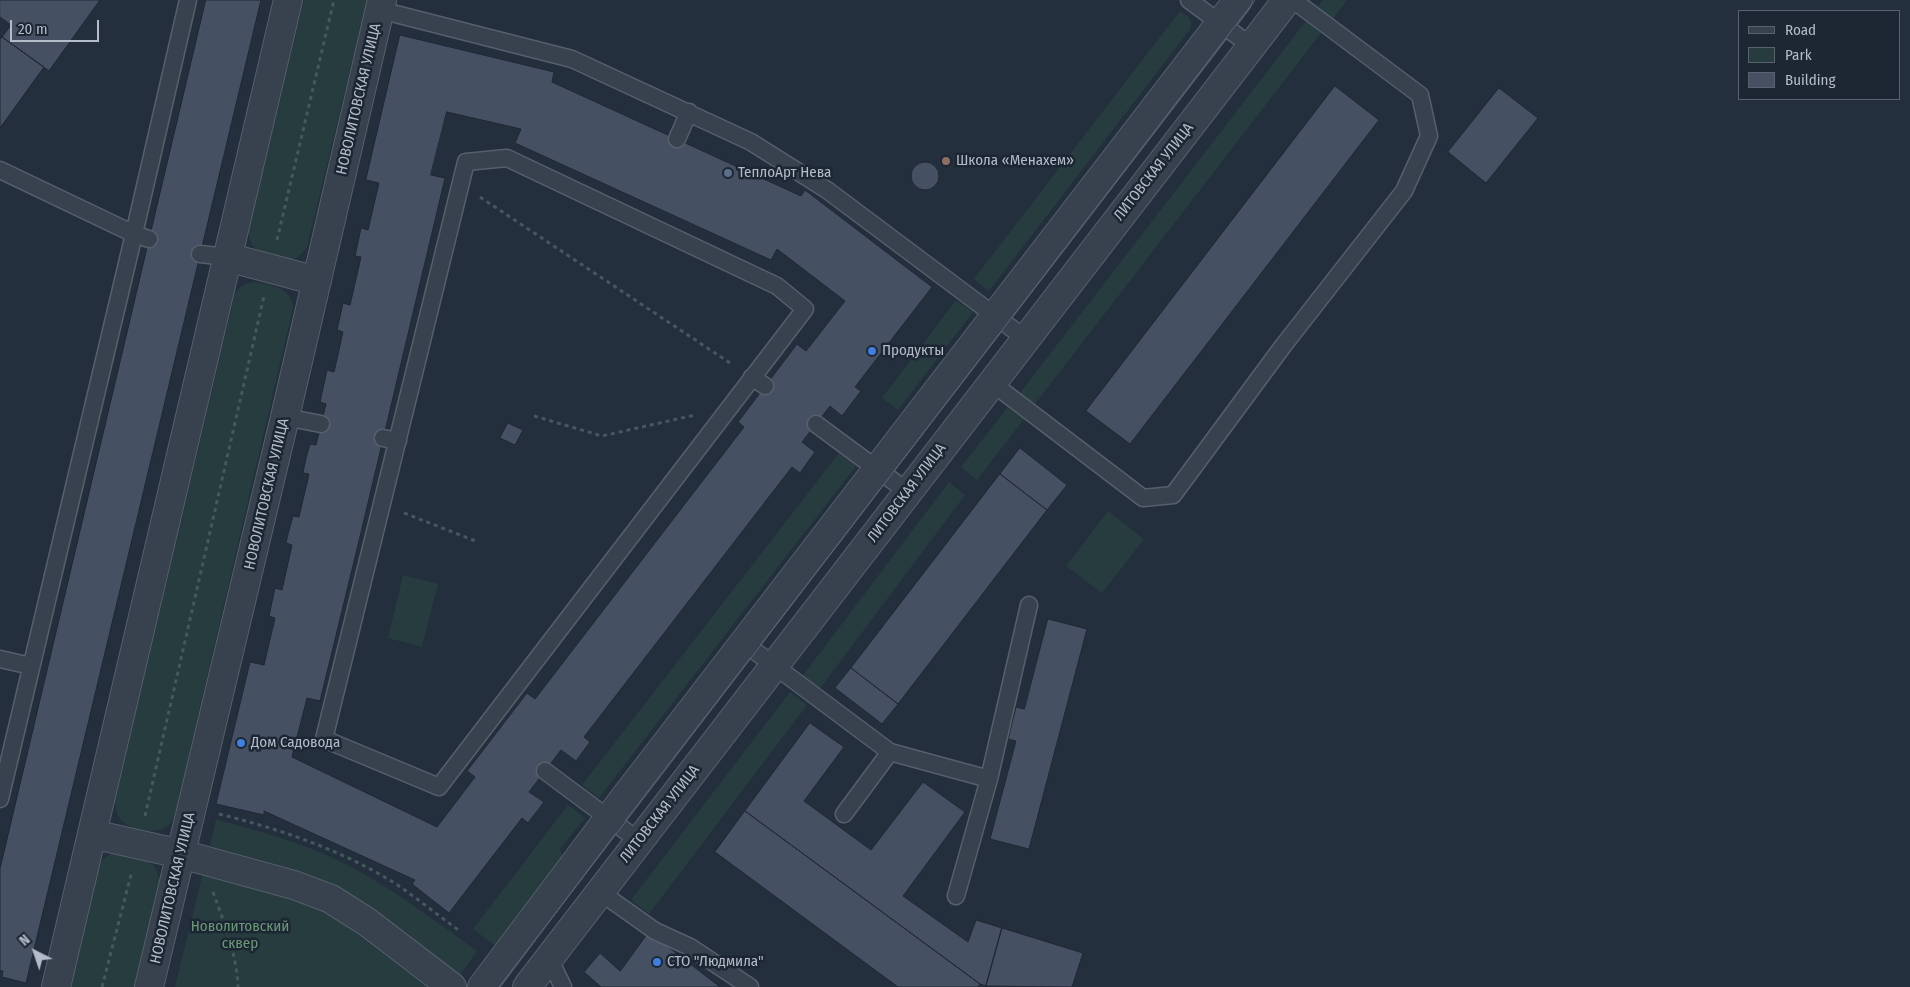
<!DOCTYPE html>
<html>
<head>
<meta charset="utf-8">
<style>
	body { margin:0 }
	#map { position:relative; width:1910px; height:987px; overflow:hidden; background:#242f3e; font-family:"Fira Sans Condensed",sans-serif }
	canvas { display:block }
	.legend { position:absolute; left:1738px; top:10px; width:162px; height:90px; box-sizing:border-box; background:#1d2633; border:1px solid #59626f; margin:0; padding:6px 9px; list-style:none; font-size:15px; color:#b4bcc9 }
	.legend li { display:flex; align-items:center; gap:10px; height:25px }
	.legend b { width:25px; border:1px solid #59626f }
	.north { position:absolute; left:10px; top:927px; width:50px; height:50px; -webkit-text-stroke:4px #1d2633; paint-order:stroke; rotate:319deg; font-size:14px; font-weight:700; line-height:20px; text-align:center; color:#b4bcc9 }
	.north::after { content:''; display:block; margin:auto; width:18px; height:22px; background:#b4bcc9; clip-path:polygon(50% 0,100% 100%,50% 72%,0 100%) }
	.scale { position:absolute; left:10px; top:20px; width:89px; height:22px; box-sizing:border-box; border:2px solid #b4bcc9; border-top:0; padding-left:6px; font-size:15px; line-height:18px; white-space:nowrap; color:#b4bcc9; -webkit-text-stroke:4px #1d2633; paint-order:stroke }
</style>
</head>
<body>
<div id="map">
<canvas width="1910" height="987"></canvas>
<ul class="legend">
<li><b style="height:6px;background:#38414e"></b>Road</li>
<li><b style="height:14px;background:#263c3f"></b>Park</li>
<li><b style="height:14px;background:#455162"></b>Building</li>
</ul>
<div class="north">N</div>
<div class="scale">20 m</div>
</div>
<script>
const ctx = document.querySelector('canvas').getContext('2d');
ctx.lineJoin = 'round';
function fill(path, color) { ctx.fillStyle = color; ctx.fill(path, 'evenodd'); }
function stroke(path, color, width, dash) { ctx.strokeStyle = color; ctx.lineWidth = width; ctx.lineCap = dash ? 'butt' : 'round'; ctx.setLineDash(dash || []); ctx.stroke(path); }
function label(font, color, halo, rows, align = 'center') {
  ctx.font = font + ' "Fira Sans Condensed",sans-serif'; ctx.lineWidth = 5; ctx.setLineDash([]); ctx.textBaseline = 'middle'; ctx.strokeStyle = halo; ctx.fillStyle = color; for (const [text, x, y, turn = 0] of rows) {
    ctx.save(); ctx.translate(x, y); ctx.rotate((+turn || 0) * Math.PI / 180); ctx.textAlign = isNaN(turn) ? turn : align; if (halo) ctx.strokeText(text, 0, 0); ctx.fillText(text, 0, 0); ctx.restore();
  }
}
const green = new Path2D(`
	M304 0H367L307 247C304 251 301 255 296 258 286 262 262 255 255 248 251 244 250 239 248 233Z
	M1323 0H1347L1333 19 1317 8Z
	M1180 11C1187 16 1193 18 1191 28L989 291 974 279Z
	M1306 21 1321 33 1035 404 1020 393Z
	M255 282C272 286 292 287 293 308L174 818C170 824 166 829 159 830 148 833 128 828 121 820 116 814 116 808 115 801L235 294C240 286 245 283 255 282Z
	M956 300 973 312 898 410 882 398Z
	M1008 407 1024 419 977 480 961 467Z
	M839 453 856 466 599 798 582 785Z
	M949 482 965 495 818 691 801 678Z
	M1108 511 1144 539 1102 593 1066 566Z
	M403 575 438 584 422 647 388 638Z
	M790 692 807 705 649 914 631 900Z
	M568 805 585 818 560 849 564 859 497 947 473 929Z
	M216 819C245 828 275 835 304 846 368 869 423 912 477 951L460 975 376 910 335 885 297 870 210 846Z
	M112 853C133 857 158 855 159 882L134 987H71L98 870 103 859Z
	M203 872 314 902 427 987H175Z`);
const building = new Path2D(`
	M0 0H100L49 71 2 37 11 25 0 17Z
	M206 0H261L26 983 2 977 3 971H0V869Z
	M400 35 554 72 552 82 801 196 805 190 932 287 855 387 861 391 842 416 830 406 802 442 815 452 800 473 792 467 584 737 590 742 576 761 561 750 529 792 544 802 528 823 522 818 449 913 412 884 415 880 264 811V815L216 804 250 662 264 665 275 618 269 616 275 588 282 590 292 545 286 543 289 530 293 516 299 517 309 474 303 473 306 458 310 444 316 445 326 404 320 402 327 370 334 372 343 332 337 330 343 303 350 305 361 257 355 256 361 228 368 230 379 183 366 180ZM447 112 521 129 515 143 771 260 777 249 845 301 806 351 797 344 738 422 744 427 535 699 527 693 467 771 475 777 437 827 292 757 307 698 320 701 358 545 445 178 431 175Z
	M2 37 44 67 0 128V40Z
	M1335 86 1379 120 1130 444 1086 411Z
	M1499 88 1538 118 1486 183 1448 152Z
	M911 176a14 14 0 1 1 28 0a14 14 0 1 1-28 0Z
	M508 423 523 430 515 445 500 438Z
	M1020 448 1067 485 1047 510 1000 474Z
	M1000 474 1047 510 898 704 851 668Z
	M1048 619 1087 629 1029 849 990 839 1016 741 1008 739 1016 707 1024 709Z
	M851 668 898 704 882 724 835 688Z
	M810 723 844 747 804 801 871 850 923 782 965 812 903 896 968 942 976 920 1002 928 986 986 980 984 745 811Z
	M745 811 980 984 978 987H898L715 852Z
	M1002 928 1083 953 1072 987 986 986Z
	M649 932 720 987H601L584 972 600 953 620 971Z`);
const path = new Path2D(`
	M480 197 733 365
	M277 240 334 0
	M534 416 602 436 695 415
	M404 513 478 542
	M219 814C280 829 342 850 396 884 418 899 439 916 461 932
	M145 816 264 296
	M213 892C224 922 237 955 238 987
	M102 987 132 871`);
const service = new Path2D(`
	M1189 0 1251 46
	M380 10 572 59 751 142 827 190 1026 339
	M677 139 689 112
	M507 158 777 286 805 309 439 787 324 739 466 162Z
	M0 170 134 234 149 239
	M200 254 227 257
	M752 377 765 386
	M992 383 1143 498 1173 495 1283 346 1404 191 1429 136 1420 95 1293 0
	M285 417 321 424
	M816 424 908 492
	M383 438 398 441
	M744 643 890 752 989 779
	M0 659 31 666
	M545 771 639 841
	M0 799 134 234 188 0
	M844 814 890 752
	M600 892 655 931 690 947 750 987
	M956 896 989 779 1029 605
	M549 958 563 987`);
const minor = new Path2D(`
	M227 257 317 281
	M92 834 181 854 294 885 331 899 367 922 452 987
	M56 987 288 0
	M149 987 285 417 382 0`);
const tertiary = new Path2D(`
	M482 987 609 818 1238 0
	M527 987 1287 0`);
const tram = new Path2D(`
	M499 987 1255 0`);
const markers = [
	[946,161,5,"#8d6e63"],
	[728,173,5,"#5c6f8a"],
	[872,351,5,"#3f7fe0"],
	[241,743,5,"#3f7fe0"],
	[657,962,5,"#3f7fe0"]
];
const streetNames = [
	["НОВОЛИТОВСКАЯ УЛИЦА",359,99,-77],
	["ЛИТОВСКАЯ УЛИЦА",1154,172,-52],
	["ЛИТОВСКАЯ УЛИЦА",907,493,-53],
	["НОВОЛИТОВСКАЯ УЛИЦА",267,494,-77],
	["ЛИТОВСКАЯ УЛИЦА",660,814,-52],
	["НОВОЛИТОВСКАЯ УЛИЦА",173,888,-77]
];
const poiNames = [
	["Школа «Менахем»",956,161],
	["ТеплоАрт Нева",738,173],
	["Продукты",882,351],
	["Дом Садовода",251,743],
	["СТО \"Людмила\"",667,962]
];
const parkNames = [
	["Новолитовский",240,927],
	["сквер",240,944]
];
fill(green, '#263c3f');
fill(building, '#455162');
stroke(building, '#1f2835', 1);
stroke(service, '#565f6c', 19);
stroke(minor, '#565f6c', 30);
stroke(tertiary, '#565f6c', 30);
stroke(path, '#44595c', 3, [4, 4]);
stroke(service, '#38414e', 16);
stroke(minor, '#38414e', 28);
stroke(tertiary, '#38414e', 28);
stroke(tram, '#5a6575', 1);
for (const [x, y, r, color] of markers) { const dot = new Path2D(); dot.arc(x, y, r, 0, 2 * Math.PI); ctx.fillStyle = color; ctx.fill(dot); stroke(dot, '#1d2633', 2); }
label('15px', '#b4bcc9', '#1d2633', streetNames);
label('15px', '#b4bcc9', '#1d2633', poiNames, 'left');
label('15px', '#6b9a76', '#1d2633', parkNames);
</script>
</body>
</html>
